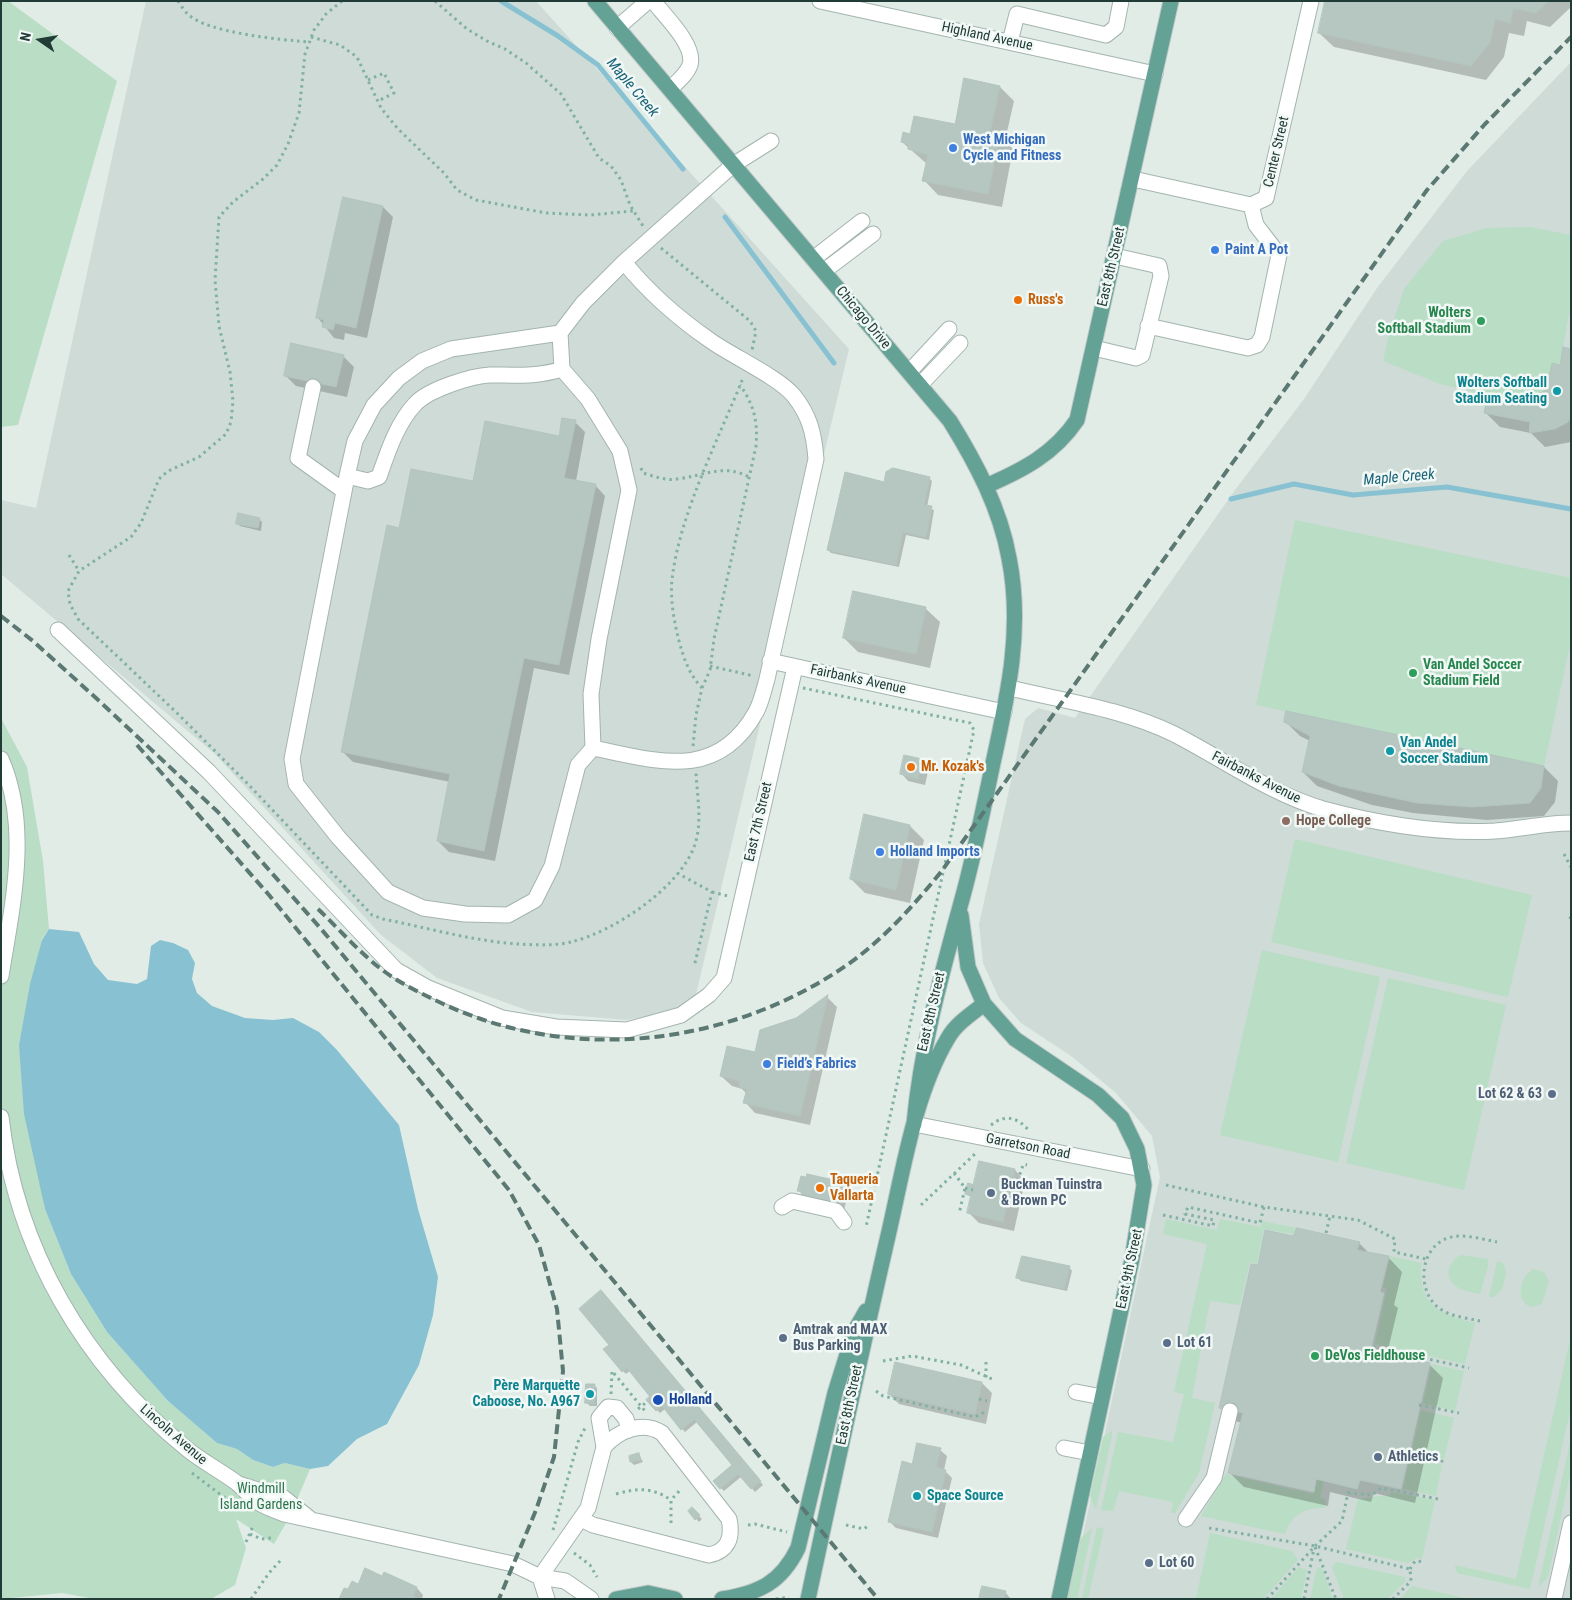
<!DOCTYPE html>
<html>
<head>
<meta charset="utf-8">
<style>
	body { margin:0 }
	#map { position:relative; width:1572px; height:1600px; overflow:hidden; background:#e1ece7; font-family:"Roboto Condensed",sans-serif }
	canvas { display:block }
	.frame { position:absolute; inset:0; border:2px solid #213c37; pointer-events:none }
	.north { position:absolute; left:15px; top:15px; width:50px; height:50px; -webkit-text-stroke:4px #f1f8f5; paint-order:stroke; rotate:283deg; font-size:14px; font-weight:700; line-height:20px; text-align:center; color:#213c37 }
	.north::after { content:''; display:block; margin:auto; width:18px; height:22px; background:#213c37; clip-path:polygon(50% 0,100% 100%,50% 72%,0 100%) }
</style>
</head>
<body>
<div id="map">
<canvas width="1572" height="1600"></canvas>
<div class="frame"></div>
<div class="north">N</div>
</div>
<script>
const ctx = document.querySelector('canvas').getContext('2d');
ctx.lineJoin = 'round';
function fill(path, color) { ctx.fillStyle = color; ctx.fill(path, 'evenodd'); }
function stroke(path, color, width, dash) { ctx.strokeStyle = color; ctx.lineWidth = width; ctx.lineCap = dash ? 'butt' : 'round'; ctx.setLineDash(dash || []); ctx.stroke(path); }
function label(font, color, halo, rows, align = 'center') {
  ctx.font = font + ' "Roboto Condensed",sans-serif'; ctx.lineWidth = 5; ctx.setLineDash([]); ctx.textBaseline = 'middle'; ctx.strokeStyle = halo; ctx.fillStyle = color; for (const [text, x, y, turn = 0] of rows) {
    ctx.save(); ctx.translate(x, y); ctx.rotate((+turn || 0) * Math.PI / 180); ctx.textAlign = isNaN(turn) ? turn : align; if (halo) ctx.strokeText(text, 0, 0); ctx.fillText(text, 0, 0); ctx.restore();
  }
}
const built = new Path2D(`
	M146 1H536L849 349 693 1007 627 1020 532 1012 437 978 381 935 215 754 1 574V500L36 508Z
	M1571 62V1599H1069L1160 1177 1152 1136 1116 1093 1071 1056 1021 1023 999 998 983 963 979 924 1025 719 1038 708 1075 718 1235 490 1304 399 1377 288 1467 171Z`);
const green = new Path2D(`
	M1 1H8L117 81 18 425 1 427Z
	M1529 227 1571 235 1570 308 1560 365 1552 364 1546 390 1533 397 1508 392 1506 399 1440 384 1383 361 1389 335 1404 289 1443 241 1487 228Z
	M1295 520 1571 578V640L1544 766 1256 705Z
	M1 718 27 767 43 861 49 929 42 939 19 1045 45 1209 71 1274 107 1332 168 1401 217 1443 237 1449 253 1460 273 1467 285 1463 310 1469 290 1516 274 1544 236 1519 246 1548 235 1585 211 1599H95L62 1593 1 1599Z
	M1295 839 1532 895 1508 997 1271 942Z
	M1262 950 1380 977 1338 1162 1220 1135Z
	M1388 978 1506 1005 1464 1190 1346 1163Z
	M1166 1219 1217 1230 1220 1219 1261 1227 1262 1221 1296 1228 1293 1234 1264 1229 1257 1264 1250 1262 1240 1305 1210 1301 1192 1398 1215 1403 1199 1473 1175 1513H1171L1173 1502 1119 1491 1113 1511 1101 1510 1118 1432 1173 1442 1184 1394 1174 1392 1207 1244 1163 1234Z
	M1461 1255 1488 1259V1266L1480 1294C1472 1292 1463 1291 1457 1287 1443 1278 1448 1261 1461 1255Z
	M1390 1256 1421 1263C1418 1304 1438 1314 1475 1323L1465 1364 1375 1344 1387 1288H1383Z
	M1497 1261 1504 1264 1506 1273 1502 1290 1493 1297H1489Z
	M1534 1269 1544 1272 1549 1281 1542 1304 1531 1307C1514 1300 1520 1275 1534 1269Z
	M1571 1336V1407L1530 1589 1457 1573 1455 1565 1516 1579Z
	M1432 1364 1464 1371 1455 1411 1423 1403Z
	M1421 1410 1454 1418 1444 1459 1412 1452Z
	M1112 1431V1436L1096 1509 1090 1496 1103 1437Z
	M1571 1439V1470L1548 1577 1538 1587Z
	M1410 1458 1442 1465 1436 1496 1403 1489Z
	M1226 1474 1313 1494 1317 1480 1324 1481 1320 1498 1326 1500 1325 1508C1305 1507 1291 1515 1285 1534L1201 1516Z
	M1391 1492 1435 1500 1422 1559 1417 1558 1408 1563 1346 1549 1358 1499 1390 1495Z
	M1097 1527 1104 1529 1088 1599H1082Z
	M1092 1528 1077 1599H1067L1081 1538Z
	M1210 1533 1292 1551 1298 1560 1263 1599H1196Z
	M1337 1562 1405 1577 1406 1581 1387 1599H1344L1332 1567Z
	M1299 1567 1307 1570 1301 1599H1271Z
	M1317 1567 1322 1569 1333 1599H1310Z
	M1412 1586 1468 1599H1400Z`);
const water = new Path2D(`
	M49 929 79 932 94 964 108 980 137 984 147 979 151 946 160 940 173 943 188 950 195 963 192 979 197 993 212 1006 245 1018 273 1020 293 1018 319 1032 337 1050 399 1125 418 1209 438 1277 433 1315 419 1365 387 1424 357 1439 328 1466 310 1469 285 1463 273 1467 253 1460 237 1449 217 1443 168 1401 107 1332 71 1274 45 1209 24 1114 19 1045 30 984 42 940Z`);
const shadow = new Path2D(`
	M1326 1H1571V7L1550 27 1527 21 1524 36 1509 33 1504 57 1486 80 1334 47 1319 33Z
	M1000 87 1014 101 1005 141 1013 149 1002 207 938 195 924 180 927 164 902 142 911 135 956 125Z
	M383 207 393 217 367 338 345 333 344 340 334 338 318 318Z
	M1571 350V442L1545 447 1531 433 1500 427 1486 413 1507 400 1533 398 1547 391Z
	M343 356 354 367 347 397 296 386 285 375Z
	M575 422 585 432 576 481 595 485 605 496 569 675 534 668 495 861 449 852 438 841 450 782 353 762 342 751 400 529 474 483 560 438Z
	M929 478 932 481 927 507 934 510 929 540 906 535 899 567 831 553 828 550Z
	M259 519 262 522 261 531 240 526 237 523Z
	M925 608 940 622 930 668 858 652 844 638Z
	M1286 722 1544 767 1558 781 1555 802 1544 816 1487 820 1413 813 1372 805 1317 786 1303 772 1310 741 1300 736Z
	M905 757 922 760 929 767 925 785 908 781 902 774Z
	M910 826 924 840 910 903 865 893 851 879Z
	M827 997 837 1007 810 1125 755 1113 745 1102 747 1094 742 1089 732 1086 721 1076 756 1054Z
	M1015 1170 1025 1181 1014 1231 979 1223 969 1213 972 1198 967 1194 975 1186Z
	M842 1183 849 1190 843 1214 803 1195 799 1191Z
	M1294 1237 1359 1243 1370 1254 1388 1257 1402 1272 1394 1305 1398 1308 1387 1354 1429 1364 1443 1378 1415 1503 1374 1493 1371 1502 1330 1492 1328 1506 1244 1487 1230 1473 1242 1423 1235 1421 1221 1407 1259 1266Z
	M1069 1267 1072 1271 1067 1291 1021 1281 1018 1278Z
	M604 1295 763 1485 755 1492 742 1476 724 1491 721 1488 733 1465 697 1422 685 1432 665 1409 660 1413 657 1410 648 1400 652 1396 631 1370 626 1374 623 1371 610 1345Z
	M982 1383 992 1393 986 1424 899 1404 889 1394Z
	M594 1385 597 1388V1406H590L587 1403Z
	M940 1450 947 1456 944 1470 952 1478 938 1538 896 1528 889 1521 913 1465Z
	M639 1455 643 1462 634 1465 631 1462Z
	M692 1509 702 1519 699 1522 689 1511Z
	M384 1574 417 1588 423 1595 422 1599H341L348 1591 383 1577Z
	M1005 1592 1011 1599H980Z`);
const stream = new Path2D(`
	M501 1 558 36 598 65 683 169
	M725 217 834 363
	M1231 499 1294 484 1353 495 1447 487 1571 509`);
const building = new Path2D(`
	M1325 1H1548L1536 13 1513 8 1510 23 1495 19 1490 42 1471 66 1318 33Z
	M964 78 1000 86 990 132 1000 133 988 194 922 181 928 155 908 149V144L901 142 903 132 910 134 914 116 955 124Z
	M343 197 383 206 356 328 335 323 333 330 322 327 324 320 316 318Z
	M291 343 344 355 336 387 284 376Z
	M1563 347 1571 349V417L1568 422 1555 429 1529 433 1530 422 1484 413 1488 394 1506 399 1508 392 1533 397 1546 390 1552 363 1560 365Z
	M562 418 576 420 564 478 596 484 559 665 524 658 484 851 437 841 450 774 341 752 387 525 399 528 411 469 473 481 485 421 559 436Z
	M893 468 930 477 924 505 932 506 926 537 903 532 896 565 827 550 845 472 884 482 886 472Z
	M238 513 260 518 258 528 236 524Z
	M853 591 926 607 916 654 843 638Z
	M1286 711 1544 766 1541 788 1530 803 1472 807 1417 803 1339 786 1302 772 1310 736 1284 722Z
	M904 755 922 759 918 779 900 774Z
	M864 814 910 825 896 890 850 879Z
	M828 995 800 1116 743 1103 747 1089 739 1087 740 1081 720 1076 727 1046 755 1052 760 1030 796 1018Z
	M979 1161 1015 1169 1003 1222 967 1213Z
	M807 1174 843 1182 837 1208 801 1200 802 1192 797 1191 801 1176 806 1177Z
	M968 1183 974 1185 971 1196 965 1194Z
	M1297 1228 1360 1242 1357 1250 1389 1256 1380 1292 1384 1293 1371 1349 1430 1363 1401 1489 1360 1480 1357 1489 1316 1479 1314 1492 1228 1473 1243 1413 1219 1408 1251 1264 1258 1265 1265 1230 1293 1236Z
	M1022 1256 1070 1266 1064 1289 1016 1278Z
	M601 1290 703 1412 681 1430 662 1406 659 1408 627 1368 622 1372 603 1349 609 1345 579 1309Z
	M895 1362 982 1382 975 1414 888 1394Z
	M586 1384H595L594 1404 585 1403Z
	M649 1397 659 1408 656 1411 646 1400Z
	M703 1412 761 1481 751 1489 738 1474 720 1489 713 1481 732 1465 694 1419Z
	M917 1443 941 1448 936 1467 946 1470 932 1532 888 1522 902 1461 912 1464Z
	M639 1453 641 1460 630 1462 629 1456Z
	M692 1507 700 1515 695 1520 688 1511Z
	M365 1568 382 1576 384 1572 417 1587 413 1596 418 1599H339L344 1588 348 1589 352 1581 358 1584Z
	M982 1586 1006 1591 1004 1599H979Z`);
const path = new Path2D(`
	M178 1C181 5 184 11 188 14 206 33 283 40 310 42
	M342 1 326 14 314 30 305 54 299 113 288 144 277 165 263 179 233 202 219 217 215 280 219 326 230 372 233 401 231 422 226 434 199 457 168 471 159 479 141 523 131 537 79 571 68 591 70 604 78 619 178 714 247 783 372 915 383 919C428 928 473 941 518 944 534 945 555 946 571 942 613 932 678 889 694 847 703 823 697 797 696 772
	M435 1 467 29 487 41 505 49 526 63 561 94 599 158 611 166 621 180 630 205 643 226
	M311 37 340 45 357 57 381 108 398 129 444 173 457 190 476 200 546 213 590 215 633 211
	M368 80 384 73 394 93 378 101
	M661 248 750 321 756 331 752 350
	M641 468 643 473C653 476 666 481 677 479 704 476 723 463 749 477
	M69 555 79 571
	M710 666 754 676
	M702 688 710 670 714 639 756 446C758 421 754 405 740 385
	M803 688 970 723 974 730 866 1227
	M693 746 696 715 702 688C689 674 684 659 679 641 674 621 670 599 672 580 679 515 719 438 743 378
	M1564 854 1571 867
	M677 873 712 892 694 967
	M712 892 728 896
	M1570 919 1571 915
	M991 1125C1006 1113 1019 1118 1030 1132
	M954 1173 965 1188 959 1214
	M1166 1185 1264 1207 1358 1220 1395 1239 1394 1252 1426 1259
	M965 1188 973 1190
	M1008 1199 1019 1201
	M1011 1199 1022 1168 1024 1164 1027 1165
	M921 1205 977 1152
	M1163 1215 1213 1226 1214 1220 1185 1214 1188 1207 1260 1223 1264 1207
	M1326 1233 1330 1216
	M1480 1321C1468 1318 1453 1317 1442 1310 1416 1295 1418 1248 1448 1238 1463 1233 1481 1239 1497 1242
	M1373 1347 1469 1368
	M883 1361 912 1356 961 1365 992 1379
	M986 1362V1378
	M876 1391 883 1396 975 1417 985 1412
	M611 1394 612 1371 645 1411
	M979 1399 987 1401
	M1419 1405 1459 1413
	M638 1409 648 1401
	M1409 1454 1446 1462
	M192 1473 241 1510
	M1348 1493 1372 1495 1381 1488 1438 1499
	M616 1494C637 1488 652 1487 671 1500
	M671 1523V1500L681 1489
	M748 1525 755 1524 787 1532
	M846 1525 864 1529 869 1525
	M1209 1528 1315 1546 1410 1569 1411 1581 1393 1599
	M553 1530 578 1442 586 1426
	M250 1534 261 1539 272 1538
	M246 1542 253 1526
	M1315 1547 1336 1599
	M574 1553 590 1565 597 1577
	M1410 1569 1415 1561 1425 1562
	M251 1599 269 1573 281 1560
	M776 1599 789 1597
	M1267 1599 1315 1546 1342 1521 1349 1488
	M1304 1599 1314 1548`);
const minor = new Path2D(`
	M653 1C665 16 696 46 690 65 687 74 677 82 670 89
	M820 1 1155 74
	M617 28 648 1
	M1010 42 1017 14 1106 35 1116 27 1121 1
	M1133 179 1251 205 1266 198 1311 1
	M813 259 862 221
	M824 271 873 234
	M1148 326 1248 348 1257 345 1262 337 1279 255 1256 225 1251 205
	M1094 348 1136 358 1142 355 1161 276 1159 266 1115 256
	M562 369 560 333 583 303 624 262 733 165 771 141
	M909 372 949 329
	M920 385 960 343
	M313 387 298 458 344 491
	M347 476 368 481 379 477C388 451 397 423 416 403 430 389 471 376 490 375 515 375 538 377 562 369L588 399 620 451 629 490 599 639 591 694 593 748 578 765 552 866 535 900 508 915 465 914 423 908 388 892 338 837 296 784 292 759 347 476 355 441 374 405 399 378 422 361 451 349 560 333
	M58 630 209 772 396 970 428 988 502 1018 556 1027 627 1030 681 1015 709 995 724 978 795 667
	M770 661 1004 712
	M1010 688C1064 701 1123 709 1174 734 1223 759 1269 793 1323 809 1379 824 1437 834 1495 831 1521 829 1546 823 1571 823
	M593 748C657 761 717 782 756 712 761 703 764 690 767 679L816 459C814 434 810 416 794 396 780 378 732 356 711 341 679 319 649 293 624 262
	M1 759C31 827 12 907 1 976
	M1 1117C16 1249 84 1365 187 1449 203 1462 221 1471 237 1483 243 1488 248 1494 253 1499 262 1506 274 1510 284 1514L513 1564 540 1577 565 1581 591 1599
	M914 1124 1142 1169
	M782 1207 792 1201 836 1211 844 1222
	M1076 1392 1102 1397
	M1064 1448 1090 1453
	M238 1484 284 1498 309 1518
	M581 1519 593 1525 709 1555C728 1551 733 1538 729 1519L662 1433C642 1420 618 1431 604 1447
	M1186 1519 1214 1478 1230 1411
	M540 1577 588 1508 604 1447 599 1418 608 1407 617 1408 626 1419 629 1430
	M540 1577 547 1599
	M1554 1599 1571 1523`);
const major = new Path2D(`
	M595 1 950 421C976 463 1000 508 1009 558 1023 628 1008 695 993 763 983 810 974 857 961 903 941 976 921 1048 914 1124
	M986 486C1023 470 1054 454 1077 420L1171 1
	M961 915 968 967 984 1004 1015 1039 1098 1095 1122 1118 1137 1149 1144 1185 1132 1259 1059 1599
	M616 1599 648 1593 675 1599
	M722 1599C759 1593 781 1583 798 1548L835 1393 854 1332 866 1311
	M808 1599C834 1478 860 1357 888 1236 903 1172 914 1095 948 1038 956 1024 971 1014 984 1004`);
const rail = new Path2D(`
	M1 616 33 641 96 698 218 812 322 930 878 1599
	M137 745 269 895 509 1190 539 1245 557 1309 563 1371 554 1457 536 1510 499 1599
	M318 909C339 929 359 952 381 969 398 982 418 992 437 1001 569 1065 728 1047 847 965 884 939 913 906 941 872L1427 190 1485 124 1571 37`);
const markers = [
	[953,148,5,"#3f7fe0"],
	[1215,250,5,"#3f7fe0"],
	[1018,300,5,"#e8710a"],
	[1481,321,5,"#2e9e5b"],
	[1557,391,5,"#0f9aa8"],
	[1413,673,5,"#2e9e5b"],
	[1390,751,5,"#0f9aa8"],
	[911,767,5,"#e8710a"],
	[1286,821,5,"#8d6e63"],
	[880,852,5,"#3f7fe0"],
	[767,1064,5,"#3f7fe0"],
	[1552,1094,5,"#5c6f8a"],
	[820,1188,5,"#e8710a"],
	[991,1193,5,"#5c6f8a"],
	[783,1338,5,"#5c6f8a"],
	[1167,1343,5,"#5c6f8a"],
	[1315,1356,5,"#2e9e5b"],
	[590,1394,5,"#0f9aa8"],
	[658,1400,6,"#1a4fb4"],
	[1378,1457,5,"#5c6f8a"],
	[917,1496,5,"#0f9aa8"],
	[1149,1563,5,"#5c6f8a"]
];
const streetNames = [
	["Highland Avenue",987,37,12],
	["Center Street",1277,152,-77],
	["East 8th Street",1112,267,-77],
	["Chicago Drive",863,318,50],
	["Fairbanks Avenue",858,680,12],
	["Fairbanks Avenue",1256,778,27],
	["East 7th Street",759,822,-77],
	["East 8th Street",932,1012,-77],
	["Garretson Road",1028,1147,11],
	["East 9th Street",1130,1269,-78],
	["East 8th Street",850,1405,-78],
	["Lincoln Avenue",173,1435,41]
];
const shopNames = [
	["West Michigan",963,140],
	["Cycle and Fitness",963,156],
	["Paint A Pot",1225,250],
	["Holland Imports",890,852],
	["Field’s Fabrics",777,1064]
];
const foodNames = [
	["Russ's",1028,300],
	["Mr. Kozak's",921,767],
	["Taqueria",830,1180],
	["Vallarta",830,1196]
];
const leisureNames = [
	["Wolters",1471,313,"right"],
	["Softball Stadium",1471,329,"right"],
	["Van Andel Soccer",1423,665],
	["Stadium Field",1423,681],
	["DeVos Fieldhouse",1325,1356]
];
const cultureNames = [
	["Wolters Softball",1547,383],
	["Stadium Seating",1547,399],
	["Van Andel",1400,743,"left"],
	["Soccer Stadium",1400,759,"left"],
	["Père Marquette",580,1386],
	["Caboose, No. A967",580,1402],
	["Space Source",927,1496,"left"]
];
const educationNames = [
	["Hope College",1296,821]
];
const serviceNames = [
	["Lot 62 & 63",1542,1094,"right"],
	["Buckman Tuinstra",1001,1185],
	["& Brown PC",1001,1201],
	["Amtrak and MAX",793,1330],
	["Bus Parking",793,1346],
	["Lot 61",1177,1343],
	["Athletics",1388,1457],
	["Lot 60",1159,1563]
];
const transitNames = [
	["Holland",669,1400]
];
const parkNames = [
	["Windmill",261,1489],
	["Island Gardens",261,1505]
];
const waterNames = [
	["Maple Creek",632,88,50],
	["Maple Creek",1399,478,-5]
];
fill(built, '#cfdbd6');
fill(green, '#b9ddc5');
fill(water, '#88c2d2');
fill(shadow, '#0003');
stroke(stream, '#88c2d2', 5);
fill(building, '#b6c6c0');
stroke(building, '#b3c5bf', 1);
stroke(minor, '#a4b4af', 17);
stroke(major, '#c1c8c7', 17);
stroke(path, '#81b0a4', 3, [2.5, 4]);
stroke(minor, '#fff', 15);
stroke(major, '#64a296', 15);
stroke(rail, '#5b7872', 4, [10, 5]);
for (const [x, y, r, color] of markers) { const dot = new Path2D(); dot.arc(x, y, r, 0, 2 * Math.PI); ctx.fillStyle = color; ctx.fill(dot); stroke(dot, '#f1f8f5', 2); }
label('14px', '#213c37', '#f1f8f5', streetNames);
label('bold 14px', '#366cbe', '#f1f8f5', shopNames, 'left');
label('bold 14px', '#c56008', '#f1f8f5', foodNames, 'left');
label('bold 14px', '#27864d', '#f1f8f5', leisureNames, 'left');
label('bold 14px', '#0d838f', '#f1f8f5', cultureNames, 'right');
label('bold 14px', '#785e54', '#f1f8f5', educationNames, 'left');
label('bold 14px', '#4e5e75', '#f1f8f5', serviceNames, 'left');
label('bold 14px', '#164399', '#f1f8f5', transitNames, 'left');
label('14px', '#2b744b', '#f1f8f5', parkNames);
label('italic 15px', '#1a6379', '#f1f8f5', waterNames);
</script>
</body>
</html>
